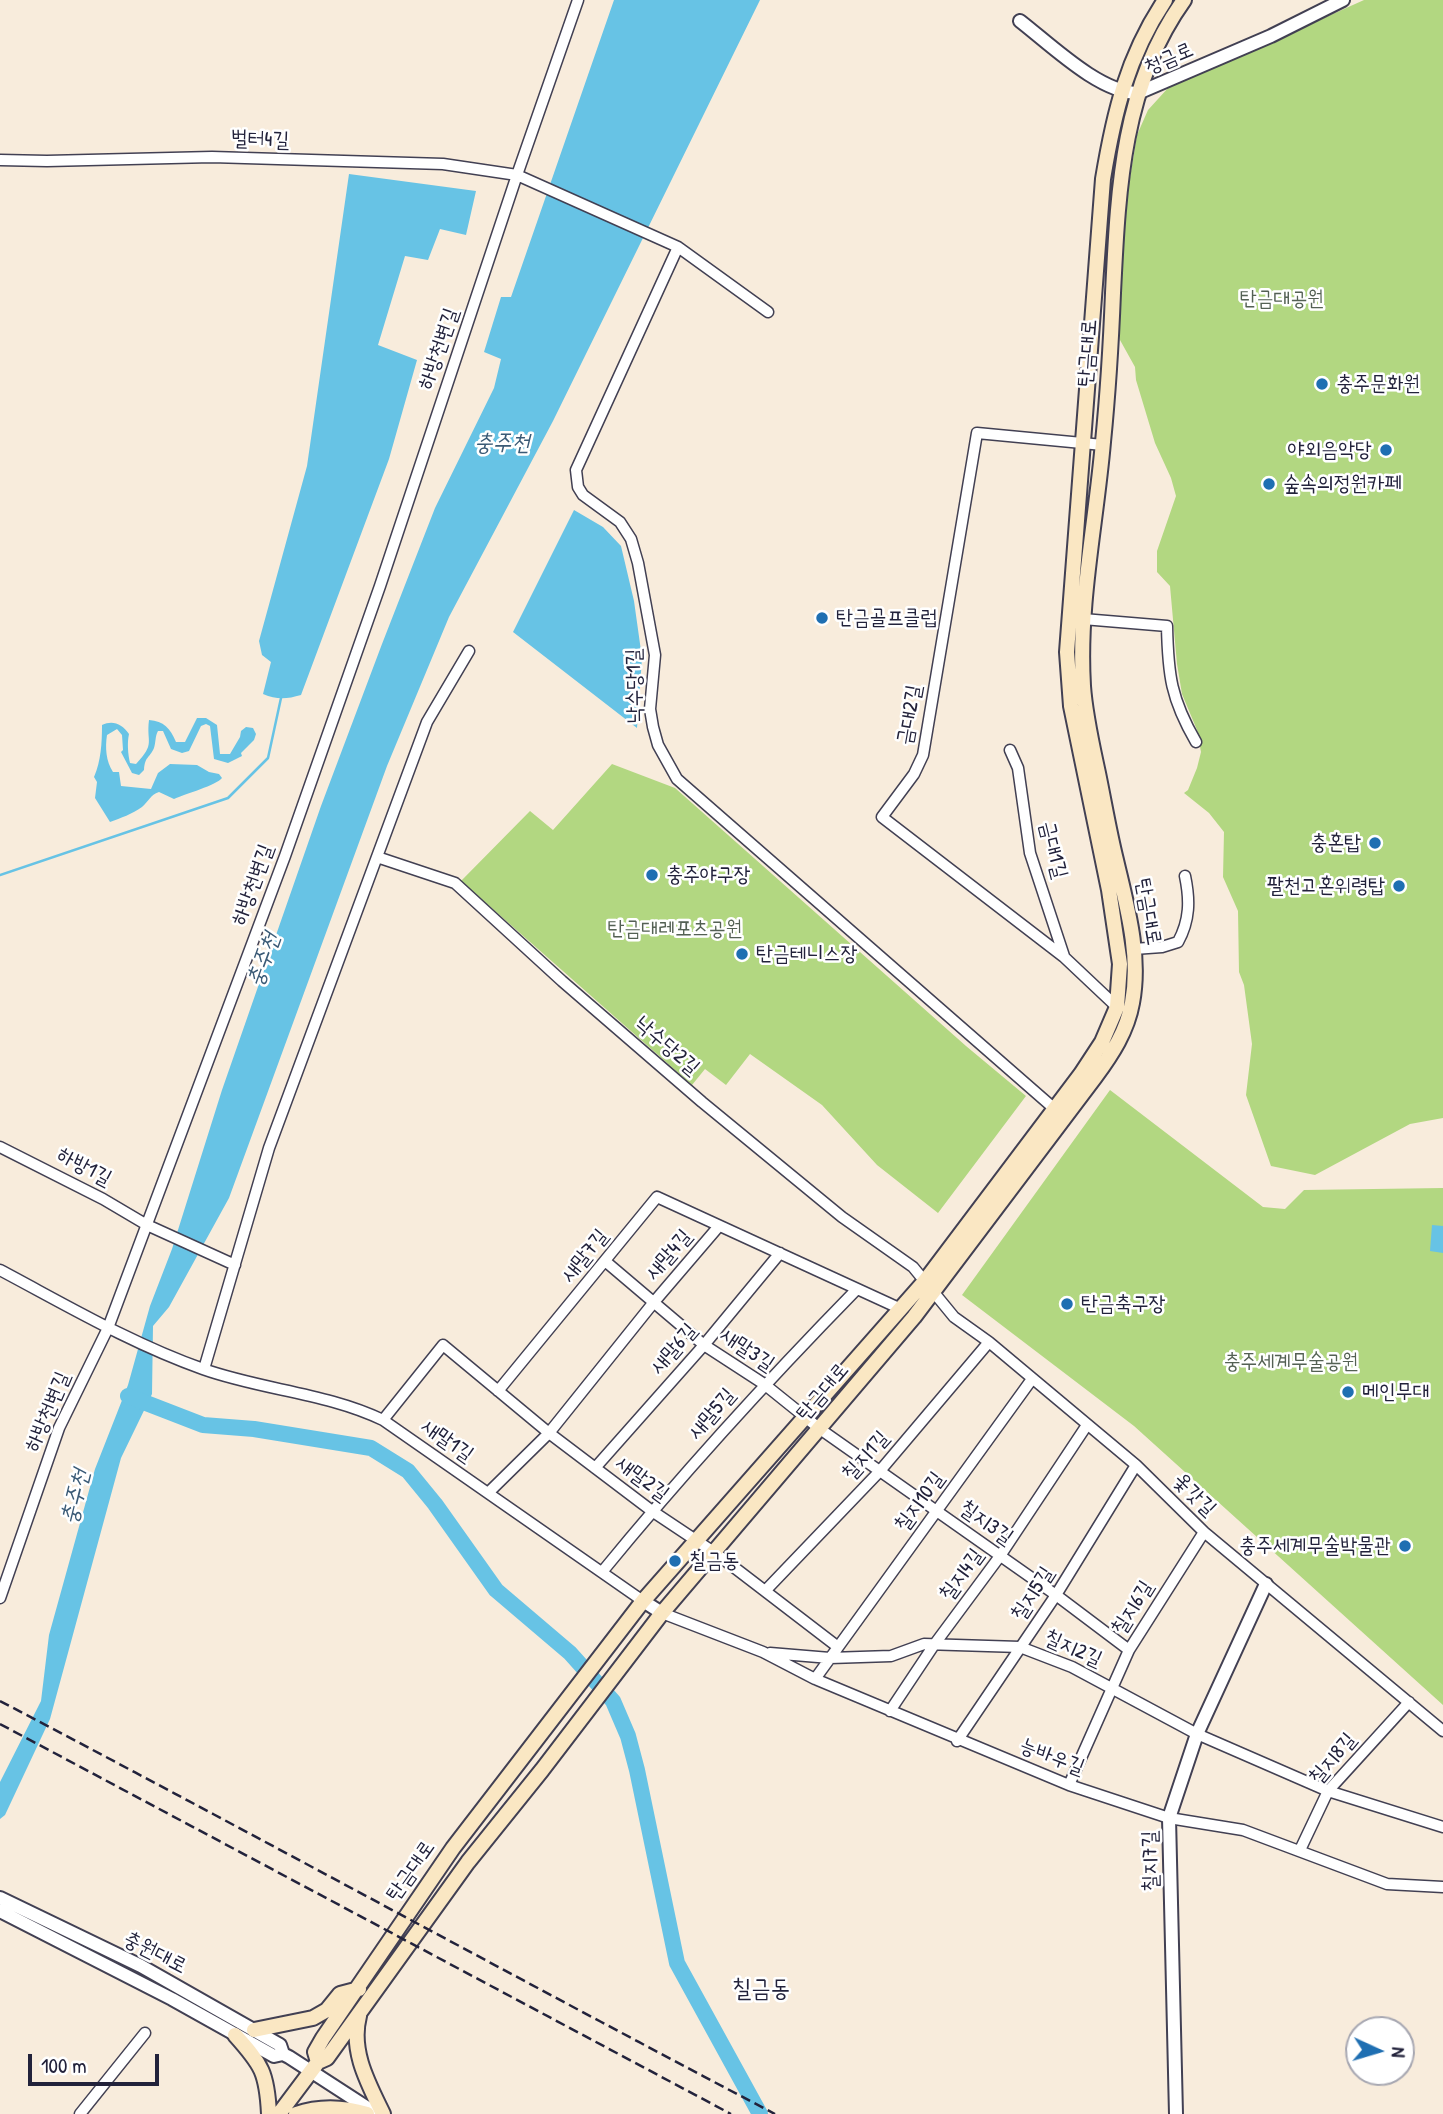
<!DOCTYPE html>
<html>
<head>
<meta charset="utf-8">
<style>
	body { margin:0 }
	#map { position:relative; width:1443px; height:2114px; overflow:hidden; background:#f8ecdc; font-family:"Patrick Hand",sans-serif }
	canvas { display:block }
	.north { position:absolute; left:1345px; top:2016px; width:70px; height:70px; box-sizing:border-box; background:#fff; border:2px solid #a7a7b1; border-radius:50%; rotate:94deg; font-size:19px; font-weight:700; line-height:28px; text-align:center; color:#22223b }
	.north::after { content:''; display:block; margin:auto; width:24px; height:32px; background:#1f6fb2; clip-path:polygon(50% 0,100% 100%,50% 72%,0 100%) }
	.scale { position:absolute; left:28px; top:2054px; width:131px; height:32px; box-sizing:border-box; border:4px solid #22223b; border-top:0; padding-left:9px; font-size:21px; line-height:24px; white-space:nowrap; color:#22223b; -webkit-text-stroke:5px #fff; paint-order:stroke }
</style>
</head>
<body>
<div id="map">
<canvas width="1443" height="2114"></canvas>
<div class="north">N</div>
<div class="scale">100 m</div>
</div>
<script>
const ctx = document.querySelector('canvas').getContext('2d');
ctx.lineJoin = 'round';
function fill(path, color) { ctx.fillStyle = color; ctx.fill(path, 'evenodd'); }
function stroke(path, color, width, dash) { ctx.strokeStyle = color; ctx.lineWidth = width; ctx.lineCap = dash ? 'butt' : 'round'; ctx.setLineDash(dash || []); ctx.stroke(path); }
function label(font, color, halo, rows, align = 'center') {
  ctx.font = font + ' "Patrick Hand","Poor Story",sans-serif'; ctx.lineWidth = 5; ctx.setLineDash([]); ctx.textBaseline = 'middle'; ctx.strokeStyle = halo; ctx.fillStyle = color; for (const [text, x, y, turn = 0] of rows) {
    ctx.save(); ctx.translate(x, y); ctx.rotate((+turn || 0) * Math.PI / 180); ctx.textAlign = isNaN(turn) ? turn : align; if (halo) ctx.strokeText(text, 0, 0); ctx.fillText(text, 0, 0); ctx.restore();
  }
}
const green = new Path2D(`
	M1364 0H1443V1118L1410 1124 1315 1175 1271 1166 1246 1095 1252 1044 1244 985 1239 972 1238 911 1223 877 1224 832 1209 813 1184 793 1188 790 1197 768 1201 752 1197 730 1182 694 1177 664 1170 586 1157 572V551L1176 496 1171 478 1155 443 1136 380 1135 367 1120 340 1119 325 1125 208 1137 135 1148 110 1168 88Z
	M612 764 675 788 966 1046 1026 1096 938 1213 877 1165 822 1105 750 1054 726 1085 705 1069 692 1085 461 881 530 811 553 830Z
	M1110 1090 1263 1207 1285 1209 1304 1190 1443 1188V1705L1134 1426 962 1295Z`);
const water = new Path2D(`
	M614 0H760L553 421 449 617 387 766 229 1198 169 1307 153 1326 152 1394 121 1458 50 1719 5 1815 0 1819V1782L41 1701 49 1635 95 1469 128 1385 150 1306 172 1249 222 1090 321 806 382 644 435 508 494 388 501 359 484 352 501 297H511Z
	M349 174 476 191 466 235 440 229 428 260 405 256 378 345 417 360 389 459 301 695C287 699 277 700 263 694L271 662 262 655 259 641 307 466Z
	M574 510 603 527 621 546 634 601 642 658 637 728 513 632Z
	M197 718H206L217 725 220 754H230L240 737 241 731 246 727 253 728 256 734 254 740 241 753 242 756 228 763 214 759 210 726 206 724 201 726 189 751 182 753 171 749 163 731H158C155 736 156 742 154 748 149 759 145 756 144 770L139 775 132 773 121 752 123 750 122 735 117 729 107 735C105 748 106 761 113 772H119L121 786 151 789 158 773 170 764 197 765 209 772 219 774 222 778C217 785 185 794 174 799L159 792C150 795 149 801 142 807 132 814 121 818 110 822L95 798 97 782 94 777C101 761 102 743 102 725 113 720 122 724 129 734 127 743 128 754 130 763L136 764C156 743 146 743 149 720 164 721 170 728 176 742H185Z
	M1432 1225 1443 1226V1253L1430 1251Z`);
const stream = new Path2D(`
	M0 875 228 798 268 758 281 698`);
const river = new Path2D(`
	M128 1396 203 1425 254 1429 371 1448 408 1471 435 1504 496 1590 570 1653 613 1701 628 1736 637 1770 677 1963 760 2114`);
const minor = new Path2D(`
	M0 160 47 161 212 157 443 164 517 175 678 247 768 312
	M678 247 576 470 578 487 583 495 620 522 631 539 638 563 655 655 650 709 653 727 658 745 677 779 1057 1111
	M1103 445 977 433 923 755 914 774 882 817 1064 957 1117 1007
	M1083 619 1167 626C1168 675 1171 699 1196 742
	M1010 750 1018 768 1030 853 1064 956
	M377 857 455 883 562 981 702 1102 842 1217 913 1267 954 1317 989 1342 1136 1465 1204 1532 1443 1731
	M1134 949 1162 947 1178 942C1190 920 1190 900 1185 876
	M0 1147 103 1199 147 1225 235 1265
	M605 1261 704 1345 764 1384 820 1429 1056 1595 1129 1650
	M0 1270C66 1305 132 1344 203 1369 262 1390 327 1393 383 1420L643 1601
	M204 1369 269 1148 427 722 469 651
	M498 1391 657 1197 901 1309
	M383 1420 443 1345 549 1433 652 1511 718 1555 838 1647
	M595 1468 704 1345 780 1253
	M488 1493 549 1433 654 1302 719 1226
	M602 1572C683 1473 768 1380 857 1289
	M766 1590 879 1472 989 1342
	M0 1598 59 1428 108 1328 285 856 380 586 517 175 578 0
	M662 1613 763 1652 815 1679 1069 1785 1169 1818 1243 1830 1387 1884 1443 1887
	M770 1653 830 1658 891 1656 924 1644 1020 1647 1072 1667 1197 1734 1328 1791 1443 1827
	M815 1679 1032 1379
	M890 1711 934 1645 1000 1556 1087 1425
	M957 1741 1056 1595 1136 1465
	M1069 1785 1129 1650 1204 1532
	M1300 1850 1328 1791 1409 1702
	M80 2114 145 2033`);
const tertiary = new Path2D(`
	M1020 21C1051 45 1100 93 1138 93L1271 36 1343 0
	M643 1601 662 1613
	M0 1898 141 1966 280 2045 283 2054
	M0 1911 172 1999 274 2056 283 2054 289 2057 377 2114
	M1176 2114 1169 1818 1197 1734 1266 1584`);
const secondary = new Path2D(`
	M359 2016C350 2051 368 2083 383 2114
	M254 2030 313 2018 327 2010 340 1994 359 1989
	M235 2035C262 2065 267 2073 269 2114
	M318 2062 315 2052 323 2038 453 1848 643 1601 925 1281 1081 1074 1102 1042 1117 1007 1120 964 1109 890 1071 706 1067 652 1103 179C1114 113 1127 57 1165 0
	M279 2114 318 2062 327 2058 468 1862 542 1770 662 1613 914 1317 1095 1077C1112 1054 1127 1031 1132 1003 1141 955 1127 907 1116 860 1109 832 1104 802 1098 773 1092 745 1085 715 1083 686 1078 603 1096 524 1103 442 1108 392 1111 343 1113 293 1118 191 1122 86 1184 0
	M296 2114C319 2106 344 2107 367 2114`);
const rail = new Path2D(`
	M0 1701C259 1837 516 1978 775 2114
	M0 1724 731 2114`);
const markers = [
	[1322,384,7,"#1f6fb2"],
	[1386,450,7,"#1f6fb2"],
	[1269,484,7,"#1f6fb2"],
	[822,618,7,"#1f6fb2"],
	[1375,843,7,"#1f6fb2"],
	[652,875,7,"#1f6fb2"],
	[1399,886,7,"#1f6fb2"],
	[742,954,7,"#1f6fb2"],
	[1067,1304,7,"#1f6fb2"],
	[1348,1392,7,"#1f6fb2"],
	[1405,1546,7,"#1f6fb2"],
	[675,1561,7,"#1f6fb2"]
];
const streetNames = [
	["청금로",1169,59,-23],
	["벌터4길",260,140,2],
	["하방천변길",439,349,-71],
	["탄금대로",1088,353,-86],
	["낙수당1길",635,686,-91],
	["금대2길",910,715,-80],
	["금대1길",1053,850,76],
	["하방천변길",253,885,-70],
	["탄금대로",1148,912,80],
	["낙수당2길",667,1046,41],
	["하방1길",84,1167,28],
	["새말4길",669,1255,-49],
	["새말7길",585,1256,-51],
	["새말6길",674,1349,-49],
	["새말3길",747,1350,34],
	["탄금대로",823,1392,-50],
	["하방천변길",48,1412,-67],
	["새말5길",712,1414,-49],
	["새말1길",447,1441,35],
	["칠지1길",866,1456,-48],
	["새말2길",642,1479,37],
	["옻갓길",1194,1495,44],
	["칠지10길",920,1502,-54],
	["칠지3길",986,1523,35],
	["칠지4길",962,1575,-54],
	["칠지5길",1033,1594,-57],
	["칠지6길",1133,1608,-58],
	["칠지2길",1073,1649,24],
	["능바우길",1052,1757,21],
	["칠지8길",1333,1759,-50],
	["칠지7길",1151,1861,-91],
	["탄금대로",411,1871,-55],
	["충원대로",155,1953,27]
];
const parkNames = [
	["탄금대공원",1282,299],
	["탄금대레포츠공원",675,929],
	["충주세계무술공원",1291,1362]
];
const poiNames = [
	["충주문화원",1336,384],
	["야외음악당",1372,450,"right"],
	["숲속의정원카페",1283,484],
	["탄금골프클럽",836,618],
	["충혼탑",1361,843,"right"],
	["충주야구장",666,875],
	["팔천고혼위령탑",1385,886,"right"],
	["탄금테니스장",756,954],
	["탄금축구장",1081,1304],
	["메인무대",1362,1392],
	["충주세계무술박물관",1391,1546,"right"],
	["칠금동",689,1561]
];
const waterNames = [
	["충주천",502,444],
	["충주천",264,960,-70],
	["충주천",76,1497,-76]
];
const quarterNames = [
	["칠금동",761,1990]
];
fill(green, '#b2d781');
fill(water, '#67c3e5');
stroke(stream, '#67c3e5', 2.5);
stroke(river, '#67c3e5', 16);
stroke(minor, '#424053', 13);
stroke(tertiary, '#424053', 16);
stroke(secondary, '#424053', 18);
stroke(minor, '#fff', 10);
stroke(tertiary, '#fff', 12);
stroke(secondary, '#fae7c3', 14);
stroke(rail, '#22223b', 2.5, [10, 5]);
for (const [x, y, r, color] of markers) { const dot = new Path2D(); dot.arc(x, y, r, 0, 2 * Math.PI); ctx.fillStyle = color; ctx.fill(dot); stroke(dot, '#fff', 2.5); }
label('21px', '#22223b', '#fff', streetNames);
label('21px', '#546154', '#fff', parkNames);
label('21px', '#22223b', '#fff', poiNames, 'left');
label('italic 23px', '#3a5a76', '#fff', waterNames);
label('24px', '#22223b', '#fff', quarterNames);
</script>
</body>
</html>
